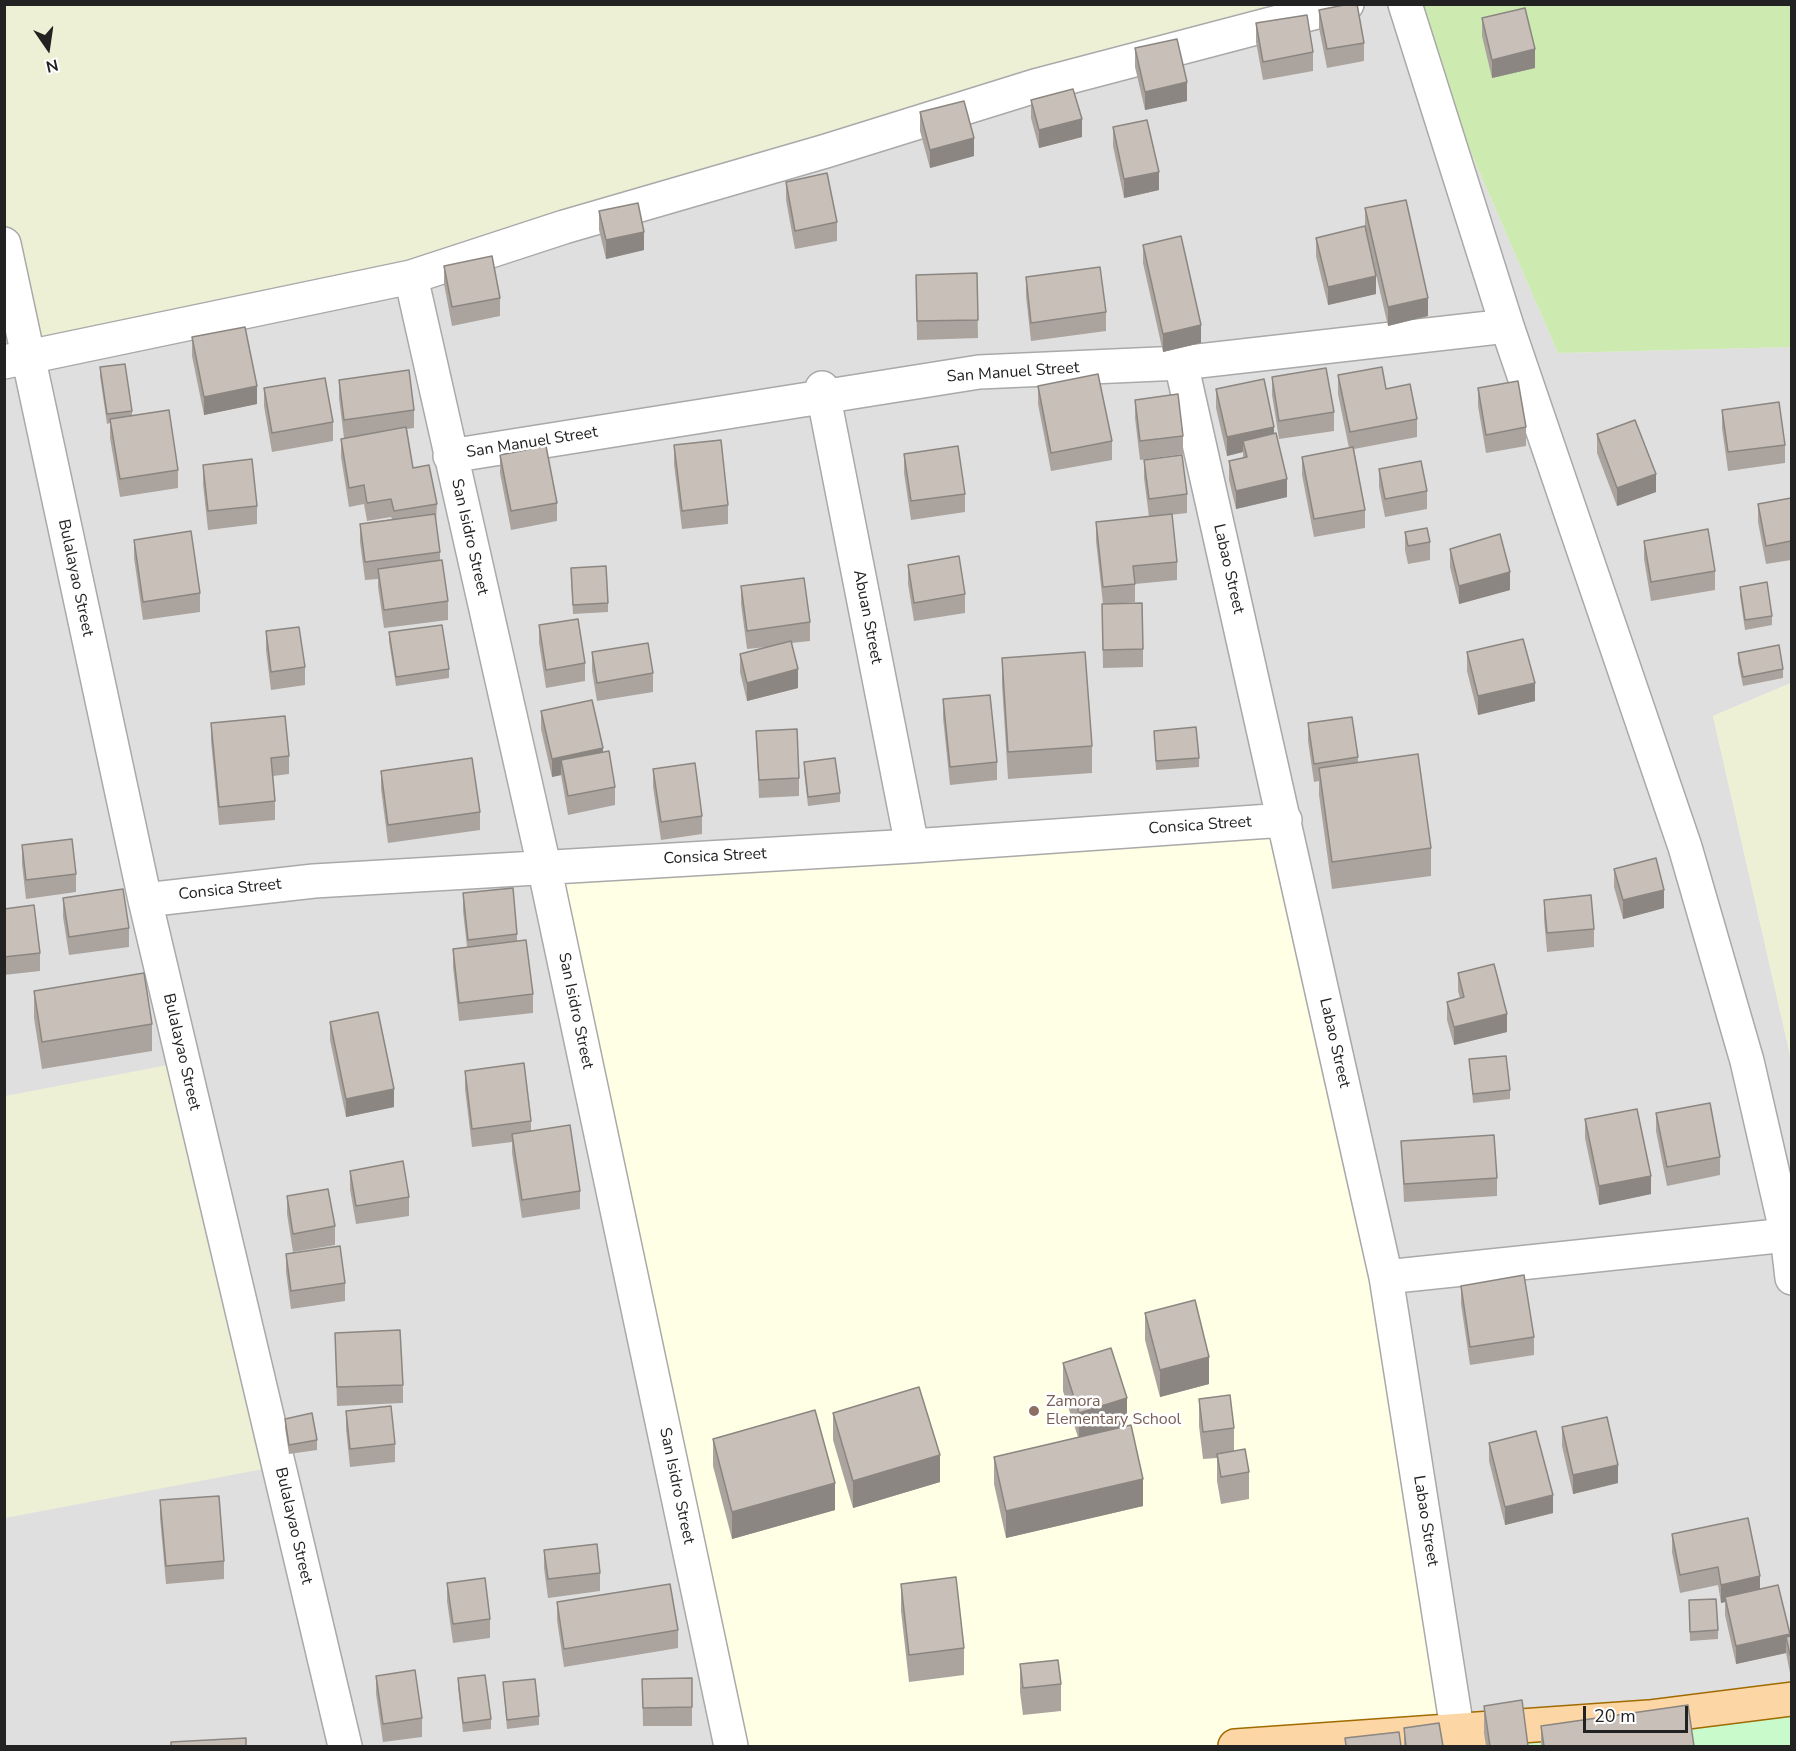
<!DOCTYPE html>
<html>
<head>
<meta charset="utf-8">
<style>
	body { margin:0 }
	#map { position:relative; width:1796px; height:1751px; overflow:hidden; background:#f2efe9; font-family:"Nunito Sans",sans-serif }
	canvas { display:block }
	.frame { position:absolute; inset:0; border:6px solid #222; pointer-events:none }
	.north { position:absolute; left:18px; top:18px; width:60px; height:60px; -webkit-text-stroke:4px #fff; paint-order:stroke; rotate:167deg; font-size:16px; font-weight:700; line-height:24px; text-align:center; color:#222 }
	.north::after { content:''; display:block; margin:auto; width:21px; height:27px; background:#222; clip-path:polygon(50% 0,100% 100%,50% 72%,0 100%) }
	.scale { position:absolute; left:1583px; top:1706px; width:105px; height:27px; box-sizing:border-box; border:3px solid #222; border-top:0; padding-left:8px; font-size:18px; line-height:21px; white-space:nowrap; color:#222; -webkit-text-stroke:4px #fff; paint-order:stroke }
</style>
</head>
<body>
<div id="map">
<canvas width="1796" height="1751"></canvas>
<div class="frame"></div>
<div class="north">N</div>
<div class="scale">20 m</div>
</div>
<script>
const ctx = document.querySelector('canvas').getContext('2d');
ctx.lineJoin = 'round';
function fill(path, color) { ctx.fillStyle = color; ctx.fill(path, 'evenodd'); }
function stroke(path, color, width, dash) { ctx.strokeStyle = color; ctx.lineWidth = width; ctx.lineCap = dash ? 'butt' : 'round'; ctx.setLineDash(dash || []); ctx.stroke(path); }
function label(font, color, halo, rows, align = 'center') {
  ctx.font = font + ' "Nunito Sans",sans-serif'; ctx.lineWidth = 5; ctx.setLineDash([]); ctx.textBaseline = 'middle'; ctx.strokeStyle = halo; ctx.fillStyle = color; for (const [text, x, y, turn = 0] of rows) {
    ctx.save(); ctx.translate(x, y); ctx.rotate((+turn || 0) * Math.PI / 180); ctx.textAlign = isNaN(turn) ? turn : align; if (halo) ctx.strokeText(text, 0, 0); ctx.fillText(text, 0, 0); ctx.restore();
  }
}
const residential = new Path2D(`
	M1350 4 1407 5 1558 353 1791 347V683L1713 716 1791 1059V1746H5V351Z`);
const education = new Path2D(`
	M1285 820 1457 1729 1235 1746H731L544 866Z`);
const farmland = new Path2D(`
	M5 5H1352L411 277 5 351Z
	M1791 683V1059L1713 716Z
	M184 1062 279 1466 5 1518V1096Z`);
const grass = new Path2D(`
	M1407 5H1791V347L1558 353Z`);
const park = new Path2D(`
	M1791 1688V1746H1487Z`);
const minor = new Path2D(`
	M1405 4 1507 326 1685 847 1747 1061 1787 1235 1792 1278
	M4 244 145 900 345 1746
	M411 277 544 866 731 1746
	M4 362 411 277 564 227 826 151 1035 86 1347 4
	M1181 363 1386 1277 1457 1729
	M822 388 912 846
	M450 456 979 372 1181 363 1507 326
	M145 900 314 881 912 846 1285 820
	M1386 1277 1787 1235`);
const major = new Path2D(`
	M1235 1746 1649 1717 1792 1699`);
const wall = new Path2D(`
	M1319 10 1364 43V61L1327 68 1319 28Z
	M1482 18 1535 68 1492 78 1482 36Z
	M1256 23 1313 52V71L1263 80 1256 42Z
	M1135 48 1187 101 1145 110 1135 67Z
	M1031 100 1082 137 1039 148 1031 118Z
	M920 112 974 156 930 168 920 131Z
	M1113 127 1159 190 1124 198 1113 146Z
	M786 182 837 222V241L795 249 786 200Z
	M1365 208 1428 316 1388 326 1365 227Z
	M599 211 644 250 606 259 599 230Z
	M1316 238 1376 294 1328 305 1316 256Z
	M1143 245 1201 343 1163 352 1143 263Z
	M444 266 500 298V316L452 326 444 284Z
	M977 273 978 338 917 340 916 275Z
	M1026 277 1106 312V331L1031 341 1026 296Z
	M192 337 257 404 204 415 192 356Z
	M100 367 132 411V416L178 470V488L120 497 110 438V423L107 424 100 376Z
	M1338 375 1386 389 1417 419V437L1354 449 1365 510V528L1314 537 1302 475V457L1349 448 1338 394Z
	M1272 377 1334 412V431L1279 439 1272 395Z
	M339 380 414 410V428L407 429 413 468 437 504 436 522 440 552V560L448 601V620L384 628 378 587V579L365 580 360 542V524L392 519 391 517 367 521 364 504 349 507 341 457V439L344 438 339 398Z
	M1038 386 1112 441V460L1051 471 1038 404Z
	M264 388 333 422V441L272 452 264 406Z
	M1478 388 1526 427V446L1486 453 1478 406Z
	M1216 389 1274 433 1287 497 1236 509 1229 480V461L1243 458V452L1227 456 1216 408Z
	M1135 400 1183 436V454L1140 460 1135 418Z
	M1722 410 1785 445V463L1728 471 1722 428Z
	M1597 434 1656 492 1617 506 1597 453Z
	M674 445 728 505V524L682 529 674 464Z
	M904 454 965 494V512L911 520 904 473Z
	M500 455 557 503V521L511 530 500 473Z
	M1144 460 1187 494V513L1170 515 1177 562V580L1135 584V602L1116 604 1143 649V667L1103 668 1102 604H1103L1096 541V522L1149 517 1144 478Z
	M203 465 257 506V524L208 530 203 484Z
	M1379 469 1427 491V509L1385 517 1379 487Z
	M1791 498V560L1766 564 1758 522V504Z
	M1405 532 1430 542V560L1408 564 1405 550Z
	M134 540 200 593V612L143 620 134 558Z
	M1644 541 1715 571V590L1651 601 1644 559Z
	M1450 549 1510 590 1459 604 1450 567Z
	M908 565 965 594V613L914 621 908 584Z
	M571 577 608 603V612L573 614Z
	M741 586 810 622V641L791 643 798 688 747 701 740 672V654L767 647 747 649 741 604Z
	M1740 587 1772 616V625L1745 630 1740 596Z
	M539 625 585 663V681L546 688 539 643Z
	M266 631 305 667V685L271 690 266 650Z
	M389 632 449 669V678L396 686 389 641Z
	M592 652 653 673V692L597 701 592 671Z
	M1467 652 1535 701 1478 715 1467 671Z
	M1738 653 1783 669V678L1743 686 1738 662Z
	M1002 658 1092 746V773L1008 779 1002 685Z
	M943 699 997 762V780L950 785 943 718Z
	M541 711 603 752 615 787V805L568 815 561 775 552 777 541 729Z
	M211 723 289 756V774L273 776 275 801V820L219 825 211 741Z
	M1308 723 1358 757V762L1431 848V876L1332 889 1319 795V781L1314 782 1308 741Z
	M756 731 799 778V796L759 798Z
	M1154 731 1199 758V767L1156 770Z
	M804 762 840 793V802L808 806 804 771Z
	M653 769 702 816V834L661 840 653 787Z
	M381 771 480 812V830L388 843 381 789Z
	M22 845 76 874V892L26 899 22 864Z
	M1614 869 1664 908 1623 919 1614 887Z
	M463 893 517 934V941L533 994V1013L459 1021 453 967V949L467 947 463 911Z
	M63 898 129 928V947L69 955 63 917Z
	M1544 900 1594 929V947L1547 952 1544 919Z
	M4 909 40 953V971L4 975Z
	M1458 973 1507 1032 1454 1045 1447 1020V1002L1460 998 1458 991Z
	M34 991 152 1024V1051L42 1069 34 1018Z
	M330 1022 394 1107 346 1117 330 1040Z
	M1469 1059 1510 1090V1099L1473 1103Z
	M465 1071 531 1121V1131L580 1191V1209L522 1218 512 1153V1142L472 1147 465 1089Z
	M1656 1113 1720 1157V1175L1667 1186 1656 1131Z
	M1585 1119 1651 1194 1599 1205 1585 1138Z
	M1401 1141 1497 1178V1196L1404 1202Z
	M350 1171 409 1197V1216L356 1224 350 1189Z
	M287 1196 335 1226V1245L293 1252 287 1214Z
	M286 1254 345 1283V1301L291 1309 286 1272Z
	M1461 1286 1534 1337V1355L1470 1365 1461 1304Z
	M1145 1313 1209 1384 1160 1397 1145 1340Z
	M335 1333 403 1385V1403L337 1406Z
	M1063 1363 1127 1425 1117 1428 1143 1506 1006 1538 994 1484V1457L1078 1437 1063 1391Z
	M1199 1399 1234 1428V1451L1249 1472V1499L1221 1504 1217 1481V1458L1203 1459 1199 1426Z
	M346 1411 395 1444V1462L350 1467 346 1429Z
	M833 1413 940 1482 853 1508 833 1440Z
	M285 1419 317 1440V1450L289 1454 285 1428Z
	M1562 1427 1618 1483 1573 1494 1562 1446Z
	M713 1439 835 1510 732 1539 713 1466Z
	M1489 1443 1553 1513 1505 1525 1489 1461Z
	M160 1500 224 1561V1579L166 1584 160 1518Z
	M1672 1534 1760 1589 1790 1636H1791V1673H1790L1786 1653 1736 1664 1725 1615V1602L1721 1603 1718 1585 1680 1593 1672 1552Z
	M544 1550 600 1573V1591L548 1598 544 1568Z
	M447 1583 490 1619V1638L453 1643 447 1601Z
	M901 1584 964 1648V1675L909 1682 901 1611Z
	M1689 1600 1718 1630V1639L1690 1641Z
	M557 1602 678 1630V1648L564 1667 557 1620Z
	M1020 1664 1061 1684V1711L1023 1715 1020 1692Z
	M376 1676 422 1718V1737L383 1742 376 1694Z
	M458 1678 491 1719V1729L463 1732 458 1687Z
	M692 1678V1726H643L642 1679Z
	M503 1682 539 1716V1725L507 1729Z
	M1484 1706 1528 1746H1486L1484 1733Z
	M1541 1726 1694 1746H1541Z
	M1404 1728 1443 1746H1404Z`);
const shadedWall = new Path2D(`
	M1535 49V68L1492 78V60Z
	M1187 82V101L1145 110V92Z
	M1082 119V137L1039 148V130Z
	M974 138V156L930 168V150Z
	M1159 172V190L1124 198V179Z
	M644 232V250L606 259V240Z
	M1376 276V294L1328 305V287Z
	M1428 298V316L1388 326V307Z
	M1201 325V343L1163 352V334Z
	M257 386V404L204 415V397Z
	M1274 427V445L1243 441V452L1227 456V437Z
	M1656 474V492L1617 506V488Z
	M1287 479V497L1236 509V491Z
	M1510 572V590L1459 604V586Z
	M798 669V688L747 701V683Z
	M1535 683V701L1478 715V696Z
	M603 748V767L561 760V775L552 777V759Z
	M1664 890V908L1623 919V900Z
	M1507 1014V1032L1454 1045V1027Z
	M394 1089V1107L346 1117V1099Z
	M1651 1176V1194L1599 1205V1186Z
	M1209 1357V1384L1160 1397V1370Z
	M1127 1398V1425L1079 1440V1413Z
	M940 1455V1482L853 1508V1481Z
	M1618 1465V1483L1573 1494V1475Z
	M1143 1479V1506L1006 1538V1511Z
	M835 1483V1510L732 1539V1512Z
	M1553 1495V1513L1505 1525V1507Z
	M1760 1576V1595L1725 1597V1602L1721 1603V1585Z
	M1790 1634V1652L1786 1637V1653L1736 1664V1646Z
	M1790 1655H1791V1673H1790Z`);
const building = new Path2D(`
	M1349 4H1357L1364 43 1327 49 1319 10Z
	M1525 8 1535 49 1492 60 1482 18Z
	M1307 15 1313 52 1263 62 1256 23Z
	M1177 39 1187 82 1145 92 1135 48Z
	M1073 89 1082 119 1039 130 1031 100Z
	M964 101 974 138 930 150 920 112Z
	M1147 120 1159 172 1124 179 1113 127Z
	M827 173 837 222 795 231 786 182Z
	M1406 200 1428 298 1388 307 1365 208Z
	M638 203 644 232 606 240 599 211Z
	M1365 226 1376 276 1328 287 1316 238Z
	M1181 236 1201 325 1163 334 1143 245Z
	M492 256 500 298 452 307 444 266Z
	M1100 267 1106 312 1031 323 1026 277Z
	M977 273 978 320 917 321 916 275Z
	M245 327 257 386 204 397 192 337Z
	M125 364 132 411 107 414 100 367Z
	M1382 367 1386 389 1410 384 1417 419 1350 432 1338 375Z
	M1326 368 1334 412 1279 421 1272 377Z
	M409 370 414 410 344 420 339 380Z
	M1098 374 1112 441 1051 453 1038 386Z
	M325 378 333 422 272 433 264 388Z
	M1264 379 1274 427 1227 437 1216 389Z
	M1518 381 1526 427 1486 435 1478 388Z
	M1178 394 1183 436 1140 441 1135 400Z
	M1779 402 1785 445 1728 452 1722 410Z
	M169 410 178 470 120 479 110 419Z
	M1635 420 1656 474 1617 488 1597 434Z
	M406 427 413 468 429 465 437 504 394 511 391 499 367 503 364 485 349 488 341 439Z
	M1276 433 1287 479 1236 491 1229 461 1247 457 1243 441Z
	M721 440 728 505 682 511 674 445Z
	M546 446 557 503 511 511 500 455Z
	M958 446 965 494 911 501 904 454Z
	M1353 447 1365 510 1314 519 1302 457Z
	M1182 455 1187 494 1149 499 1144 460Z
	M252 459 257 506 208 511 203 465Z
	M1421 461 1427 491 1385 499 1379 469Z
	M1791 498V541L1766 546 1758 504Z
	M435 514 440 552 365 562 360 524Z
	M1172 514 1177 562 1133 566 1135 584 1103 587 1096 522Z
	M1427 528 1430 542 1408 546 1405 532Z
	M1708 529 1715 571 1651 582 1644 541Z
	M191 531 200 593 143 602 134 540Z
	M1500 534 1510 572 1459 586 1450 549Z
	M959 556 965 594 914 603 908 565Z
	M442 560 448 601 384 610 378 569Z
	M606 566 608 603 573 605 571 568Z
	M804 578 810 622 747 631 741 586Z
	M1767 582 1772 616 1745 620 1740 587Z
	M1142 603 1143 649 1103 650 1102 604Z
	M578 619 585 663 546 670 539 625Z
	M442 625 449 669 396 677 389 632Z
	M299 627 305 667 271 672 266 631Z
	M1523 639 1535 683 1478 696 1467 652Z
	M791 641 798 669 747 683 740 654Z
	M648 643 653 673 597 683 592 652Z
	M1779 645 1783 669 1743 677 1738 653Z
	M1085 652 1092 746 1008 752 1002 658Z
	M990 695 997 762 950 767 943 699Z
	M592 700 603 748 552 759 541 711Z
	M285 716 289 756 271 758 275 801 219 807 211 723Z
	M1352 717 1358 757 1314 764 1308 723Z
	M1196 727 1199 758 1156 761 1154 731Z
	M797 729 799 778 759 780 756 731Z
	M609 751 615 787 568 796 561 760Z
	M1418 754 1431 848 1332 862 1319 768Z
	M472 758 480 812 388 825 381 771Z
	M835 758 840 793 808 797 804 762Z
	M695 763 702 816 661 822 653 769Z
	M72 839 76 874 26 880 22 845Z
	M1656 858 1664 890 1623 900 1614 869Z
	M513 888 517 934 468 940 463 893Z
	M123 889 129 928 69 937 63 898Z
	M1591 895 1594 929 1547 933 1544 900Z
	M34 905 40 953 4 957V909Z
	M526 940 533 994 459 1003 453 949Z
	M1494 964 1507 1014 1454 1027 1447 1002 1464 997 1458 973Z
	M144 973 152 1024 42 1042 34 991Z
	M378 1012 394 1089 346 1099 330 1022Z
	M1506 1056 1510 1090 1473 1094 1469 1059Z
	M524 1063 531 1121 472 1129 465 1071Z
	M1710 1103 1720 1157 1667 1167 1656 1113Z
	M1637 1109 1651 1176 1599 1186 1585 1119Z
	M570 1125 580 1191 522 1200 512 1134Z
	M1494 1135 1497 1178 1404 1184 1401 1141Z
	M403 1161 409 1197 356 1206 350 1171Z
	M328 1189 335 1226 293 1234 287 1196Z
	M340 1246 345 1283 291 1291 286 1254Z
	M1524 1275 1534 1337 1470 1347 1461 1286Z
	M1195 1300 1209 1357 1160 1370 1145 1313Z
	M400 1330 403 1385 337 1387 335 1333Z
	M1111 1348 1127 1398 1079 1413 1063 1363Z
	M919 1387 940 1455 853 1481 833 1413Z
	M1230 1395 1234 1428 1203 1432 1199 1399Z
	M391 1406 395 1444 350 1449 346 1411Z
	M815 1410 835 1483 732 1512 713 1439Z
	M312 1413 317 1440 289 1445 285 1419Z
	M1607 1417 1618 1465 1573 1475 1562 1427Z
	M1131 1425 1143 1479 1006 1511 994 1457Z
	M1536 1431 1553 1495 1505 1507 1489 1443Z
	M1245 1449 1249 1472 1221 1477 1217 1454Z
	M219 1496 224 1561 166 1566 160 1500Z
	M1748 1518 1760 1576 1721 1585 1718 1567 1680 1575 1672 1534Z
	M597 1544 600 1573 548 1579 544 1550Z
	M956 1577 964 1648 909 1655 901 1584Z
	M485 1578 490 1619 453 1624 447 1583Z
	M670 1584 678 1630 564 1649 557 1602Z
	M1778 1585 1790 1634 1736 1646 1725 1597Z
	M1716 1599 1718 1630 1690 1632 1689 1600Z
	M1791 1636V1655H1790L1786 1637Z
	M1058 1660 1061 1684 1023 1688 1020 1664Z
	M415 1670 422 1718 383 1724 376 1676Z
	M485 1675 491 1719 463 1723 458 1678Z
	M692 1678V1707L643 1708 642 1679Z
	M535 1679 539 1716 507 1720 503 1682Z
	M1522 1700 1528 1746H1490L1484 1706Z
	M1688 1705 1694 1746H1544L1541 1726Z
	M1439 1723 1443 1746H1406L1404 1728Z
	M1399 1732 1401 1746H1346L1345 1738Z
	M246 1738V1746H171V1742Z`);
const markers = [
	[1034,1411,6,"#8d6e63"]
];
const streetNames = [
	["San Manuel Street",1013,373,-4],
	["San Manuel Street",532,443,-9],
	["San Isidro Street",469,537,77],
	["Labao Street",1228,569,77],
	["Bulalayao Street",75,578,78],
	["Abuan Street",867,617,79],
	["Consica Street",1200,826,-4],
	["Consica Street",715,857,-3],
	["Consica Street",230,890,-6],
	["San Isidro Street",575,1011,78],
	["Labao Street",1334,1043,77],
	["Bulalayao Street",181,1052,77],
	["San Isidro Street",676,1486,78],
	["Labao Street",1425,1521,81],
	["Bulalayao Street",293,1526,77]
];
const educationNames = [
	["Zamora",1046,1402],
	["Elementary School",1046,1420]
];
fill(residential, '#e0dfdf');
fill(education, '#ffffe5');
fill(farmland, '#eef0d5');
fill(grass, '#cdebb0');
fill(park, '#c8facc');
stroke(minor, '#a9a9a9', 36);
stroke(major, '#a06b00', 36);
stroke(minor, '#fff', 33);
stroke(major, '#fcd6a4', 33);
fill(wall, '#aba49e');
fill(shadedWall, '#8b8681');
fill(building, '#c7bfb8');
stroke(building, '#8b8681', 1.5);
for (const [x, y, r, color] of markers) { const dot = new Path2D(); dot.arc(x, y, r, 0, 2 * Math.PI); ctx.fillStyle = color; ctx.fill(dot); stroke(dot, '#fff', 2); }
label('16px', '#222', '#fff', streetNames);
label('16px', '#785e54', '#fff', educationNames, 'left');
</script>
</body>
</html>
